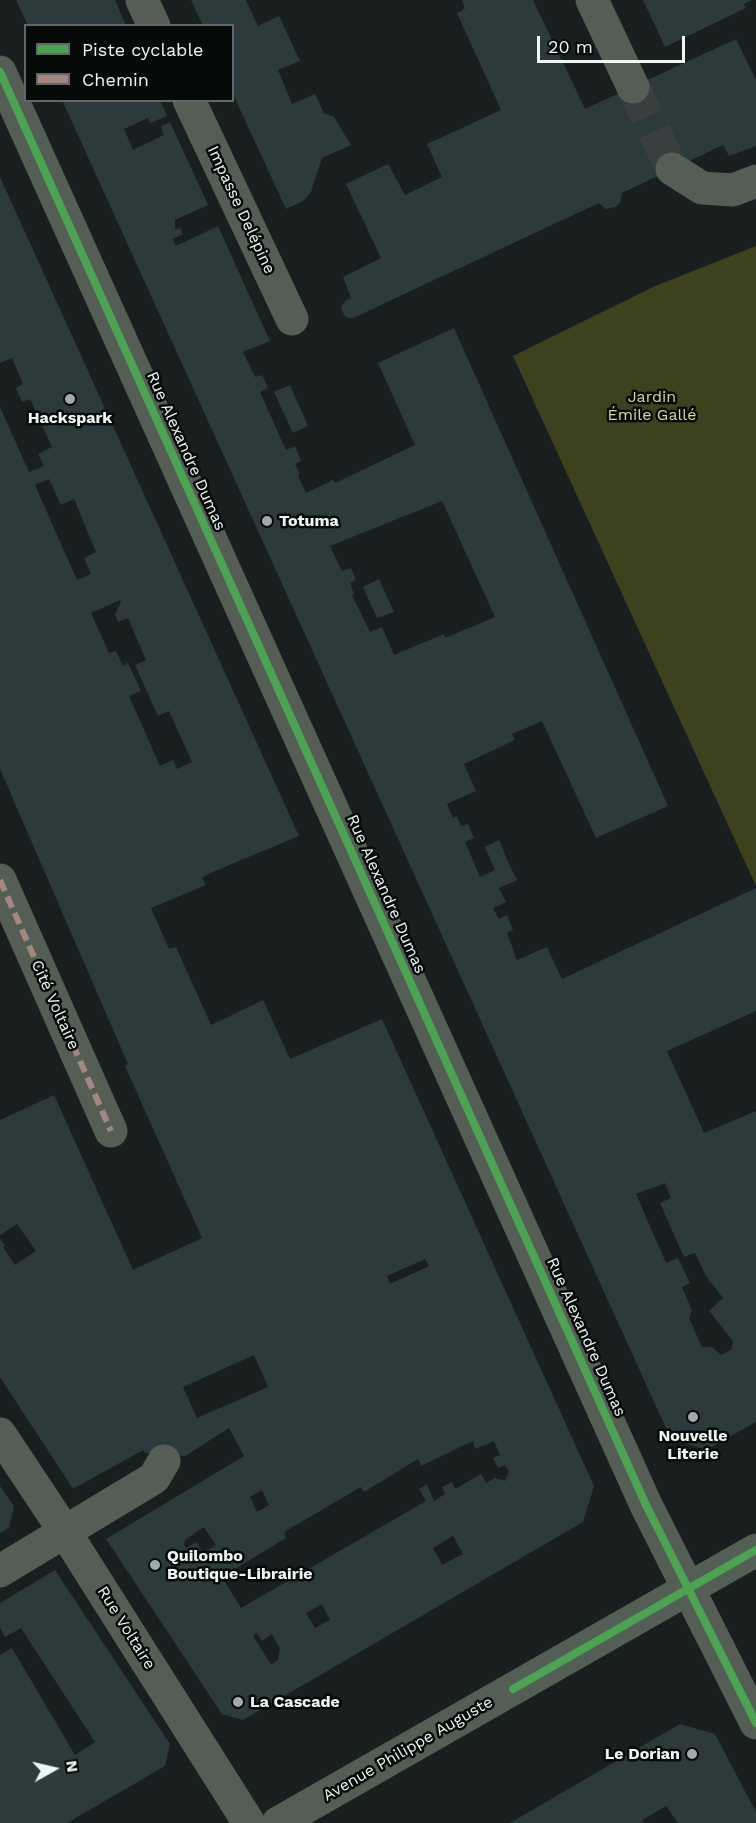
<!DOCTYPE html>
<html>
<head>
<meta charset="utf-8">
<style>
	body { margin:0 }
	#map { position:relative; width:756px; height:1823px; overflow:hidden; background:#191f1e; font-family:"Work Sans",sans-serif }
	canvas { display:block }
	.legend { position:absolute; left:24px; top:24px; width:210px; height:78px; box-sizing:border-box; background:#060a09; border:2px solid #636867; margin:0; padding:8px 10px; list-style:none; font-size:18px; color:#eef6f4 }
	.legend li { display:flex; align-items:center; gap:12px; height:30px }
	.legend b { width:30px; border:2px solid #636867 }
	.north { position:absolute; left:24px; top:1739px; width:60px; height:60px; -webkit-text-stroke:4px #060a09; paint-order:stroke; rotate:82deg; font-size:16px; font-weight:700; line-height:24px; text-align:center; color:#eef6f4 }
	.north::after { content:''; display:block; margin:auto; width:21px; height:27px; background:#eef6f4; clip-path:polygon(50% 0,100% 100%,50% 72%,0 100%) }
	.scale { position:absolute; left:537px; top:36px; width:148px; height:27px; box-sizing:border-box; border:3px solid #eef6f4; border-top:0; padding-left:8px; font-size:18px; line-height:21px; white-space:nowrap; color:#eef6f4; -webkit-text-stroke:4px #060a09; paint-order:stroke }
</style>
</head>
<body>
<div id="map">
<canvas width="756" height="1823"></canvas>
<ul class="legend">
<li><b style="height:8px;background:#4ca352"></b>Piste cyclable</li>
<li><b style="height:8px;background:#a5887d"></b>Chemin</li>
</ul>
<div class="north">N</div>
<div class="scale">20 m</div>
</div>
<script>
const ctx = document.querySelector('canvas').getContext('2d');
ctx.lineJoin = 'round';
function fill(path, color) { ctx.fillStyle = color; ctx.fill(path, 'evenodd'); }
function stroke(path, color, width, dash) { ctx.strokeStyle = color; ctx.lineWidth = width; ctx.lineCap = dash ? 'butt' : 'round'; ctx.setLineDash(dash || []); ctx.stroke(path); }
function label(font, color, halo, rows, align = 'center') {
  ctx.font = font + ' "Work Sans",sans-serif'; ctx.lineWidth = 5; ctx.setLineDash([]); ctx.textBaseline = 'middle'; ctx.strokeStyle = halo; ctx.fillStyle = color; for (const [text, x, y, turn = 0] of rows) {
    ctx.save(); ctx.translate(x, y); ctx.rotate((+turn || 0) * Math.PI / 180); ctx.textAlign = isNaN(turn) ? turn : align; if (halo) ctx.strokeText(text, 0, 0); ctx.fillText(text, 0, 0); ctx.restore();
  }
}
const green = new Path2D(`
	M756 246V886L513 356 653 287Z`);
const building = new Path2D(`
	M16 0H115L126 26H28Z
	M191 0H246L258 26 279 16 300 61 278 70 292 104 315 94 324 113 334 117 351 145 322 158 311 192 303 201 286 209 232 92V26H203Z
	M462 0H533L585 109 736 39 756 80V146L729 156 723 145 622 193 620 203 615 207 606 209 599 203 353 318H348L344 315 341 307 346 300 351 298 343 277 381 258 346 184 388 164 405 195 442 177 427 144 501 110 457 13 465 9Z
	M643 0H752L744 4 746 8 665 47Z
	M62 100H160L167 116 150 123 148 118 124 129 133 150 164 135 161 126 170 122 208 205 175 220V230L180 228 183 234 173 239 176 246 218 226 270 341 243 352 255 377 262 375 268 388 260 392 286 450 295 446 301 461 295 464 300 474 298 476 306 493 333 480 335 483 415 445 378 363 454 328 668 806 596 838 542 721 512 734 515 740 464 764 476 791 447 804 453 818 457 816 461 826 468 824 474 838 465 842 480 877 495 870 485 847 499 840 509 864 517 880 499 888 506 902 493 908 499 919 507 915 513 930 507 933 517 960 547 947 562 979 756 888V1011L667 1051 704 1133 756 1111V1422L706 1450 671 1439ZM442 501 495 617 445 638 444 634 394 655 382 627 370 632 352 595 354 594 350 583 356 580 351 568 342 571 330 546ZM665 1183 671 1198 660 1203 684 1257 695 1253 706 1276 723 1298 709 1311 733 1341 731 1350 721 1355 712 1347H702L689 1318 692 1310 682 1287 690 1283 678 1258 666 1263 636 1194Z
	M0 177 299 836 208 874 202 878 206 885 151 908 169 949 176 947 211 1025 263 1000 290 1059 382 1019 594 1486 583 1522 243 1720 222 1714 106 1539 244 1456 229 1428 185 1456 145 1453 143 1450 73 1489 0 1377V1238L5 1246 3 1247 15 1265 36 1251 17 1224 0 1235V1120L54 1095 133 1270 202 1238 125 1066 128 1064 0 769V407L29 472 44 466 38 454 52 447 30 399 22 402 16 388 23 384 12 358 0 363ZM49 479 61 505 74 499 96 552 84 558 91 574 77 580 35 485ZM120 600 121 602 115 614 118 622 128 618 146 660 135 665 158 716 169 711 192 762 177 769 173 760 160 766 129 696 141 691 128 663 123 666 116 651 109 653 91 613ZM425 1259 429 1266 390 1284 387 1276ZM254 1355 268 1387 197 1418 183 1387ZM473 1441 475 1449 494 1441 500 1455 493 1458 498 1468 505 1465 509 1471 505 1481 495 1478 486 1483 481 1474 455 1489 452 1482 442 1487 445 1494 434 1501 427 1484 419 1489 426 1501 241 1608 222 1577 286 1538 284 1532 361 1487 364 1492 418 1459 421 1466ZM262 1490 269 1505 257 1512 250 1497ZM204 1527 216 1545 203 1553 196 1542 186 1548 184 1545 185 1540ZM453 1536 463 1554 442 1565 433 1548ZM322 1604 330 1620 315 1628 306 1613ZM257 1633 262 1641 272 1634 280 1649 278 1660 271 1664 253 1636Z
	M290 385 308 426 293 433 274 392Z
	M379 579 394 612 377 618 363 587Z
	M0 1486 14 1506 9 1528 0 1533Z
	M55 1570 170 1744 165 1766 67 1823H0V1655L12 1648 75 1755 95 1742 21 1628 5 1637 0 1628V1603Z
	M680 1724 715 1734 756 1812V1823H678L666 1806 642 1820 644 1823H510Z`);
const minorTunnel = new Path2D(`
	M633 87 672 169`);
const minor = new Path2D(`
	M142 0 154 26
	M592 0 633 87
	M0 72 646 1505 756 1723
	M189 100 292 319
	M672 169 702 188 733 190 756 181
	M0 880 111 1131
	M0 1434 65 1532 249 1823
	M0 1571 154 1478 164 1461`);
const major = new Path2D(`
	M278 1823 756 1550`);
const quiet = new Path2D(`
	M0 880 111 1131`);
const cycleway = new Path2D(`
	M0 72 646 1505 756 1723
	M513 1689 756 1550`);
const markers = [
	[70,399,6,"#a3aba9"],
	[267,521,6,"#a3aba9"],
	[693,1417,6,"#a3aba9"],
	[155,1565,6,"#a3aba9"],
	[238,1702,6,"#a3aba9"],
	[692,1754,6,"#a3aba9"]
];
const streetNames = [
	["Impasse Delépine",241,210,65],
	["Rue Alexandre Dumas",186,451,66],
	["Rue Alexandre Dumas",386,894,66],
	["Cité Voltaire",55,1005,66],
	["Rue Alexandre Dumas",586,1337,66],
	["Rue Voltaire",126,1628,58],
	["Avenue Philippe Auguste",408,1749,-30]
];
const parkNames = [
	["Jardin",652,397],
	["Émile Gallé",652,415]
];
const poiNames = [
	["Hackspark",70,418,"center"],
	["Totuma",279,521],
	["Nouvelle",693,1436,"center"],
	["Literie",693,1454,"center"],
	["Quilombo",167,1556],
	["Boutique-Librairie",167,1574],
	["La Cascade",250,1702],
	["Le Dorian",680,1754,"right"]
];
fill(green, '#3d411e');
fill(building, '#2d3a3b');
stroke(minorTunnel, '#393f3e', 33, [33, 16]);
stroke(minor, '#545e55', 33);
stroke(major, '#535f55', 33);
stroke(quiet, '#a5887d', 6, [12, 6]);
stroke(cycleway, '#4ca352', 8);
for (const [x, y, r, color] of markers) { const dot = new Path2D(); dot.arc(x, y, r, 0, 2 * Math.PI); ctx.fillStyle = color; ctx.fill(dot); stroke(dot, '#060a09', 2); }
label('16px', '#eef6f4', '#060a09', streetNames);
label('16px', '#d4db92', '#060a09', parkNames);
label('bold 16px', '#eef6f4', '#060a09', poiNames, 'left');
</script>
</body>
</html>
